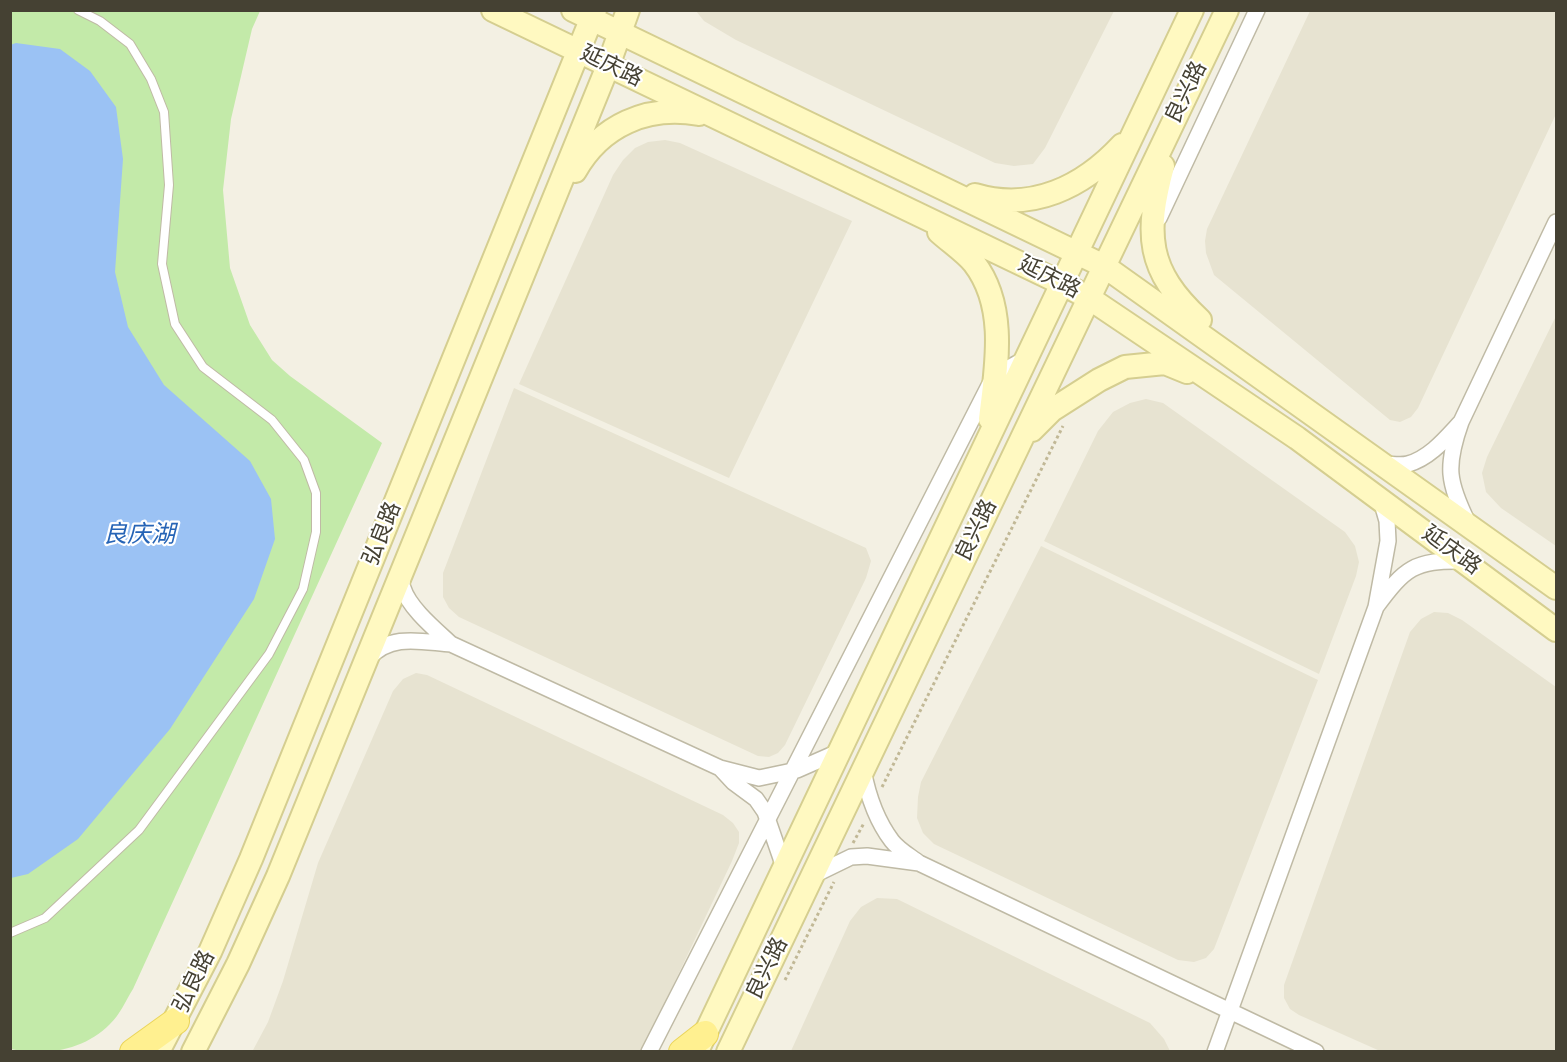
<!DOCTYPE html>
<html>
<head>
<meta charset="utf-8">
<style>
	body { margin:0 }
	#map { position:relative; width:1567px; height:1062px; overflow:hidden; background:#f3f0e3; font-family:"Sofia Sans Condensed",sans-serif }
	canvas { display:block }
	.frame { position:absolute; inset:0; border:12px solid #454133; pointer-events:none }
</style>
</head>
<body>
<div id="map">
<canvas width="1567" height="1062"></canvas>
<div class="frame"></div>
</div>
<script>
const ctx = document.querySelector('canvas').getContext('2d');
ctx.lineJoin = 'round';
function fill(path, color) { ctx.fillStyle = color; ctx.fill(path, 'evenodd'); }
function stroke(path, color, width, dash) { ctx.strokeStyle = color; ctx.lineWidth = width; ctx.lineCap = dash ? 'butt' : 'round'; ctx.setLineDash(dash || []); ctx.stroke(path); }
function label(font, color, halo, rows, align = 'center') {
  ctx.font = font + ' "Sofia Sans Condensed","Noto Sans SC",sans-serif'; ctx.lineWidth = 4.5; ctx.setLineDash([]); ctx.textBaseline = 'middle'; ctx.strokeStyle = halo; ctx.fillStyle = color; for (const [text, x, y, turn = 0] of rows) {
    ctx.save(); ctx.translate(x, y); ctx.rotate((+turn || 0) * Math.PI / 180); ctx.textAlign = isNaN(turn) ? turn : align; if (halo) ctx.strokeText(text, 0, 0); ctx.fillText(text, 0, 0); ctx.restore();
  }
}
const residential = new Path2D(`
	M696 11H1114L1045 148 1033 164 1014 166 995 163 736 40 704 21Z
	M1310 11H1556V114L1418 408 1411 417 1400 422 1390 420 1214 275 1206 253 1205 241 1207 229Z
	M665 140 680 143 852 221 729 478 519 384 613 175 623 160 635 148 648 142Z
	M1556 316V546L1501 508 1486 492 1482 473 1487 457Z
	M514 388 866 548 871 561 866 578 785 745 778 753 769 757 758 756 459 617 449 608 443 597V573Z
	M1146 399 1163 403 1345 532 1355 546 1359 562 1356 576 1319 674 1044 541 1098 431 1113 412 1130 403Z
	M1041 546 1318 680 1214 949 1206 958 1194 962 1178 960 934 844 923 833 917 818 918 797 921 782Z
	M1434 612 1448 613 1462 620 1556 687V1051H1380L1299 1015 1290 1009 1284 998V985L1410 632 1421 619Z
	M416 673 427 675 723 815 733 823 739 832V843L732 861 642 1051 252 1052 268 1022 283 981 318 863 393 691 403 679Z
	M877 898 897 899 1150 1023 1164 1039 1170 1051H791L850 921 861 907Z`);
const green = new Path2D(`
	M11 11H260L252 29 231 119 223 190 230 268 250 325 272 360 290 376 382 443 133 989C126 1000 120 1015 110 1024 85 1050 44 1057 11 1049Z`);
const water = new Path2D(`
	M16 43 60 49 90 71 116 107 123 159 115 272 128 327 164 385 250 461 271 499 275 539 254 599 170 729 78 839 28 874 11 878 10 45Z`);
const path = new Path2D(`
	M882 787 1063 426
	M853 843 864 823
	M785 980 834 882`);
const lane = new Path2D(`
	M10 933 45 918 139 830 269 654 303 589 316 532V493L304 460 272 420 203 367 175 324 162 264 169 185 164 112 151 79 130 44 100 21 78 10`);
const street = new Path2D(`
	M1159 218 1257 10
	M1461 422 1556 222
	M1384 464C1391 464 1401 466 1408 464 1430 458 1446 438 1461 422 1445 467 1448 482 1468 523
	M1381 500 1387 521 1388 541 1376 607C1405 568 1414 560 1463 561
	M451 644 720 768
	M369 658C391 633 422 642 451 644 436 630 409 608 403 588 401 584 403 578 403 573
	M919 863 1316 1052
	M784 867 765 812 756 799 733 782 720 768 759 778 797 770 838 752
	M812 876 851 857 867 856 919 863C910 856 899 850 892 841 876 820 868 796 863 770
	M649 1052 994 376 1025 359
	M1215 1052 1376 607`);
const secondary = new Path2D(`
	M493 10 1061 283 1089 298 1297 438 1556 630
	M573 10 1104 266 1556 588
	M1163 166C1145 234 1146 270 1200 320
	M575 171C601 125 647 105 699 114
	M975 195C1032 212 1083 187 1122 145
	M939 232C950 242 965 252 974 263 1008 307 996 368 990 419
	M1032 430 1052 410 1099 380 1125 367 1165 363 1187 372
	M698 1049 1192 10
	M158 1052 210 952 251 859 595 10
	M193 1052 238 964 278 876 608 66 628 10
	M728 1052 1227 10`);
const primary = new Path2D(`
	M133 1052 176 1021
	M682 1052 705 1034`);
const streetNames = [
	["延庆路",611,67,26],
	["良兴路",1187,93,-64],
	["延庆路",1049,278,27],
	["良兴路",977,531,-64],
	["弘良路",383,534,-68],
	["延庆路",1451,551,36],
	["良兴路",768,969,-64],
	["弘良路",195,982,-64]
];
const waterNames = [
	["良庆湖",139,536]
];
fill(residential, '#e7e3d1');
fill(green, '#c3eaa9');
fill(water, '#9bc2f4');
stroke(lane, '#bfbaa5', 10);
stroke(street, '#bfbaa5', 18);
stroke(secondary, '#d5ce90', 26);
stroke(primary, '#ead45a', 28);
stroke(path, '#c1b896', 3, [3, 3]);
stroke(lane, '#fff', 8);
stroke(street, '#fff', 15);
stroke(secondary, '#fff9c1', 22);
stroke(primary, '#fff090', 26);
label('22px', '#454133', '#fff', streetNames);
label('italic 24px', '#2664b6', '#fff', waterNames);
</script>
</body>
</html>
